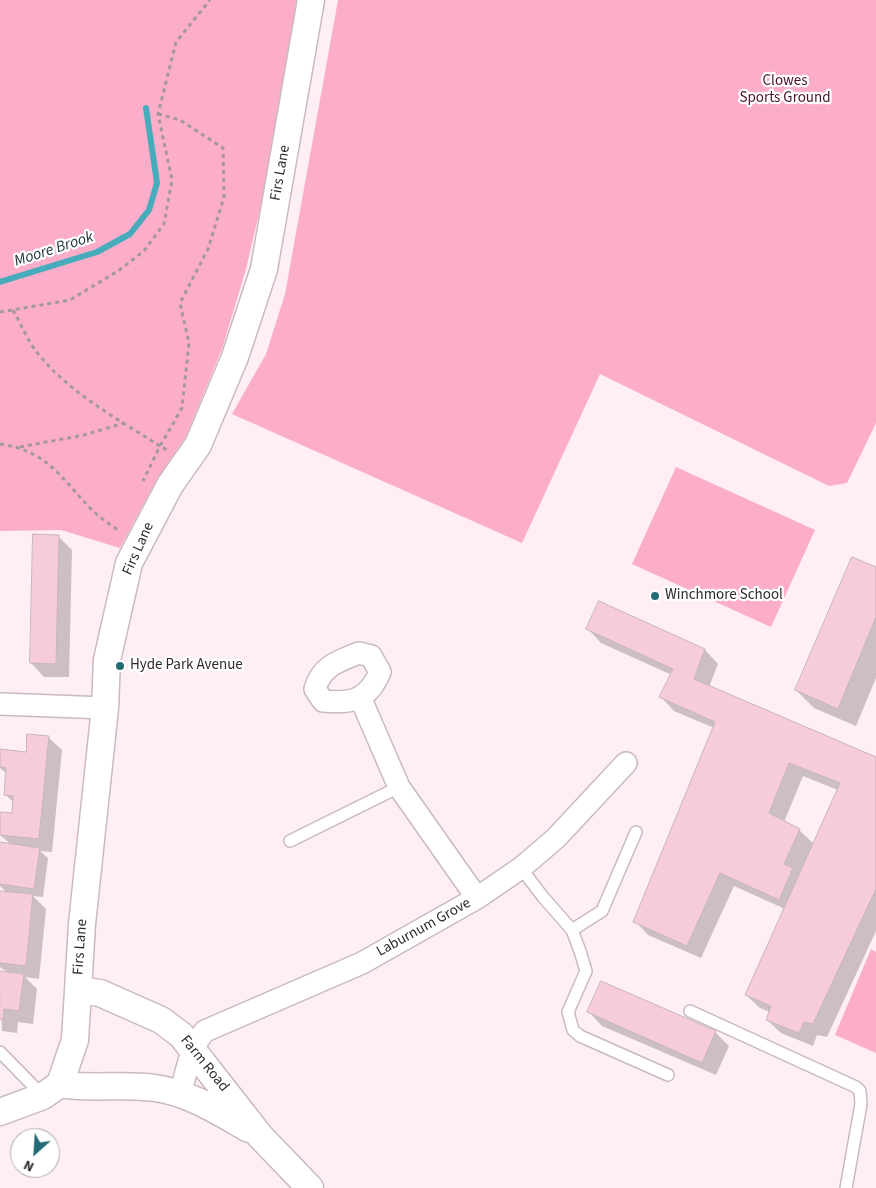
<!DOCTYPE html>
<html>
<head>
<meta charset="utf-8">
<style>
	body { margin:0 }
	#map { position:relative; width:876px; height:1188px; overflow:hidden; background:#ffeef3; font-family:"Source Sans 3",sans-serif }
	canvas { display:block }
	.north { position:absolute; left:10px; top:1128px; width:50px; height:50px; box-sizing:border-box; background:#fff; border:1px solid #acaaab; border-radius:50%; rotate:206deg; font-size:14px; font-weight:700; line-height:20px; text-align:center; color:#302a2c }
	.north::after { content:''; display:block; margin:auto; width:18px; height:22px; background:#236c76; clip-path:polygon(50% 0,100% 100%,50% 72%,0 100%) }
</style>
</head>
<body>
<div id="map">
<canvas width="876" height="1188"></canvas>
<div class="north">N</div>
</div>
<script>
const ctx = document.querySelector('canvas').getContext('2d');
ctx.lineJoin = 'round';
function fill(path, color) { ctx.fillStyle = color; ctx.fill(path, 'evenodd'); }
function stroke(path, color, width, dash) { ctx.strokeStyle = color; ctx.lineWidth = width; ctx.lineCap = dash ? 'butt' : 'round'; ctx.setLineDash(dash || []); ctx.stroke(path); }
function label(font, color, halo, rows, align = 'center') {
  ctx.font = font + ' "Source Sans 3",sans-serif'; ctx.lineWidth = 4.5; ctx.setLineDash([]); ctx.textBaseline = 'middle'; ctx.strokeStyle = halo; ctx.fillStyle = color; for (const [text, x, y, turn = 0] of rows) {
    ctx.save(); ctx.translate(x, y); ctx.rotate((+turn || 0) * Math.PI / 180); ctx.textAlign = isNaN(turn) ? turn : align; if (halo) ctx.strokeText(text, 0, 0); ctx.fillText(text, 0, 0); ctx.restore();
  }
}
const green = new Path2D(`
	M0 0H309L246 269 222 349 178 456 157 479 120 548 61 530 0 531Z
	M338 0H876V423L847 483 829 486 600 374 522 543 232 414 266 354 285 294Z
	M676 467 815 530 771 627 632 564Z
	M871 949 876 952V1053L835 1035Z`);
const shadow = new Path2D(`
	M58 536 72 550 69 677H44L31 663Z
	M876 569V678L856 726 814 708 796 690Z
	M600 603 705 650 718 664 709 687 876 758V931L827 1037 817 1035 813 1046 781 1033 767 1020 770 1012 760 1008 746 995 785 909 734 886 701 958 648 935 635 921 714 728 674 711 661 697 672 675 601 643 588 629ZM803 776 838 790 814 844 799 830 784 822Z
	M48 737 62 750 52 852 40 851 48 858 43 897 33 896 46 909 39 979 25 977 37 989 33 1024 18 1022 17 1033 2 1031 0 973H8L0 967V892L7 893 0 886V844L13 846 0 835V813L13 814 14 803 5 794 7 774 0 768V759L27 753Z
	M589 1012 715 1032 729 1046 716 1075 602 1026Z`);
const stream = new Path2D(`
	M0 282 97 252 130 234 149 210 157 183 146 108`);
const building = new Path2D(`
	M33 534 59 535 56 664 30 663Z
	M852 557 876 567V617L838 709 795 690Z
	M599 601 705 649 694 679 876 757V889L813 1024 804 1022 799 1033 766 1020 771 1006 745 995 840 783 789 763 769 813 800 829 784 864 793 868 779 900 720 873 687 946 633 922 715 722 659 697 673 669 586 629Z
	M27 734 49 736 39 839 0 835V812L12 813 13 796 4 795 6 768 0 767V749L26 752Z
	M0 842 40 848 34 889 0 884Z
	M0 891 33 894 26 966 0 963Z
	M0 971 24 974 19 1011 4 1009 3 1020 0 1019Z
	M601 981 716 1031 702 1063 587 1012Z`);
const path = new Path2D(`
	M158 114 180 120 223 148 224 197 208 249 180 303 189 343 182 408 160 446 167 450
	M13 310C20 322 25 335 33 347 64 390 116 418 160 446L143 481
	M0 312 70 300 118 271 144 251 164 224 172 180 158 114 176 42 210 0
	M0 444C48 451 61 478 92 510 100 518 110 524 119 531
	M20 447 84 435 124 423`);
const service = new Path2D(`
	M290 841 399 787
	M521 868 543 897 572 930 580 951 586 971 568 1012 573 1030 580 1036 668 1075
	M572 930 602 911 636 832
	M690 1011 856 1087 860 1091 861 1104 846 1188
	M0 1052 43 1096`);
const minor = new Path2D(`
	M359 653 371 656 380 672C368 700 352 704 323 701L315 689C321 666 339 661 359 653Z
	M360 697 399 787 477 898
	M0 704 105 708
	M180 1094C187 1072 189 1048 205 1031L362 963 477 898 521 868 556 838 626 763`);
const tertiary = new Path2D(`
	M78 990 100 993 161 1020 181 1035 260 1136 310 1188
	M60 1084C91 1090 123 1083 155 1088 190 1093 219 1112 249 1129
	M0 1112 43 1096 60 1084 75 1040 82 924 105 708 107 660 129 563 170 485 198 445 235 357 264 269 311 0`);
const markers = [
	[655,596,5,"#236c76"],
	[120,666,5,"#236c76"]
];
const parkNames = [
	["Clowes",785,82],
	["Sports Ground",785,99]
];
const streetNames = [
	["Firs Lane",281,173,-80],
	["Firs Lane",139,549,-66],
	["Laburnum Grove",424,928,-29],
	["Firs Lane",81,947,-86],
	["Farm Road",204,1064,51]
];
const poiNames = [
	["Winchmore School",665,596],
	["Hyde Park Avenue",130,666]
];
const waterNames = [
	["Moore Brook",54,250,-18]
];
fill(green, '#fcadc9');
fill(shadow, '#0003');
stroke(stream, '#46acbc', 6);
fill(building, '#f6ccd9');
stroke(building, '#c6b5ba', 1);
stroke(service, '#cababf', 14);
stroke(minor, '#cababf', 24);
stroke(tertiary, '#cababf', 29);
stroke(path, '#a5989c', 3, [4, 4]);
stroke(service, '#fff', 11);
stroke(minor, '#fff', 21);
stroke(tertiary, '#fff', 26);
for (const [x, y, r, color] of markers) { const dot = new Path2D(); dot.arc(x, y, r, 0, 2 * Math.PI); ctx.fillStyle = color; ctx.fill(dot); stroke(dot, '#fff', 2); }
label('15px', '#4d112d', '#fff', parkNames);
label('15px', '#302a2c', '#fff', streetNames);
label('15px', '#302a2c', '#fff', poiNames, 'left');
label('italic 16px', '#20383c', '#fff', waterNames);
</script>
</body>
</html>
